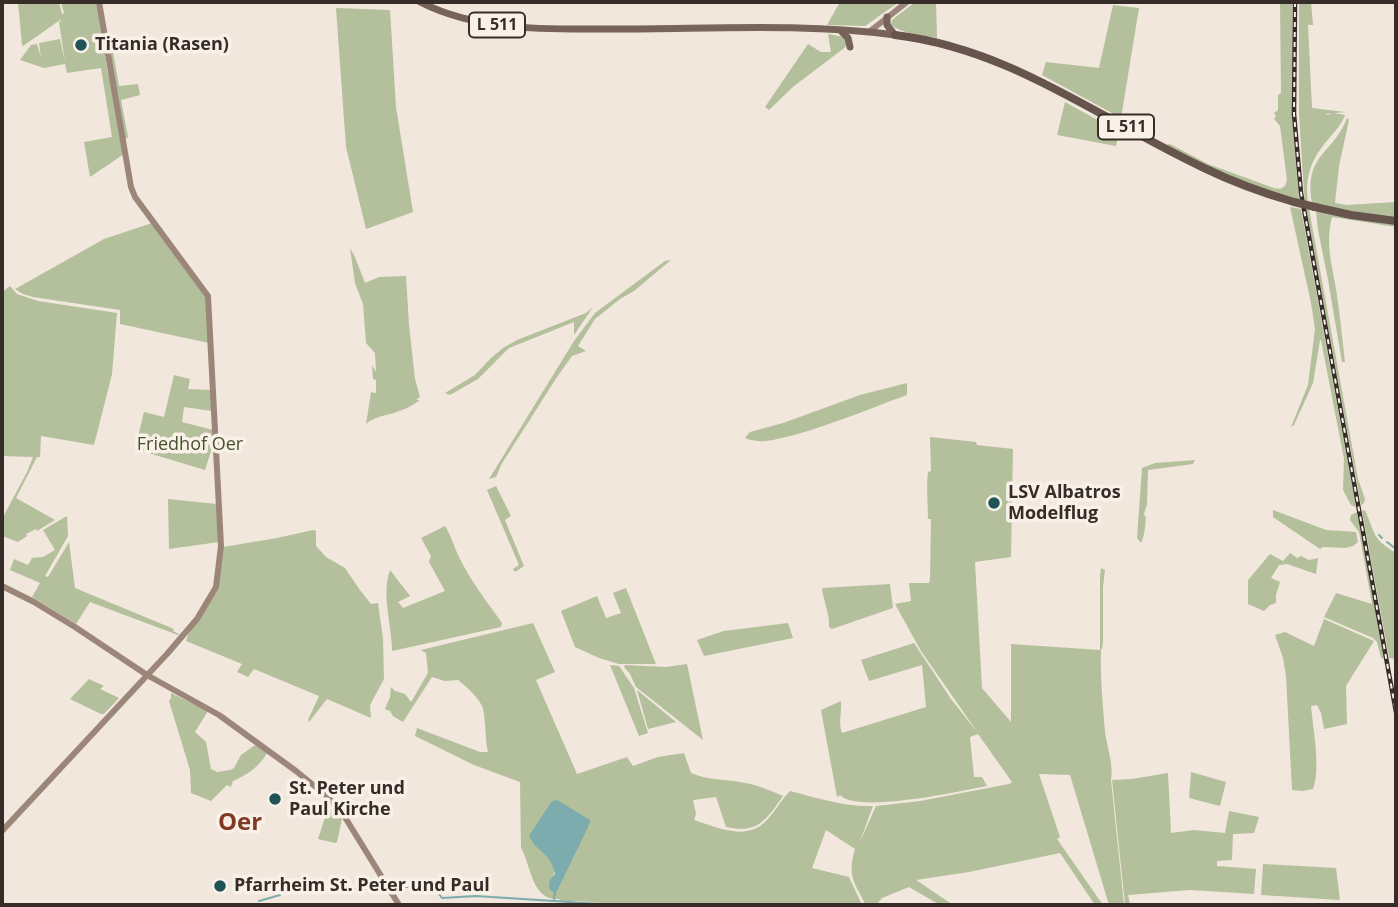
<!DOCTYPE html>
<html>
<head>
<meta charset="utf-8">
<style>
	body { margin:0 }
	#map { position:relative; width:1398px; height:907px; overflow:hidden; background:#f1e7dc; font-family:"Open Sans",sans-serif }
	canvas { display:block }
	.frame { position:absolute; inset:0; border:4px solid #362c28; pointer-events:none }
</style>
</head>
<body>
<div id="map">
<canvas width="1398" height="907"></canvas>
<div class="frame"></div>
</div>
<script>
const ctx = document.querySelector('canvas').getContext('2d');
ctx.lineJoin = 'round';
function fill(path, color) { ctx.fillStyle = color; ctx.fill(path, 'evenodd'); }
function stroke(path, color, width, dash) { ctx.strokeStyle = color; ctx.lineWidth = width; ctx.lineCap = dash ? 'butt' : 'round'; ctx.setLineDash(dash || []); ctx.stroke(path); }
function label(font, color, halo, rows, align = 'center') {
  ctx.font = font + ' "Open Sans",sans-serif'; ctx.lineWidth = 7; ctx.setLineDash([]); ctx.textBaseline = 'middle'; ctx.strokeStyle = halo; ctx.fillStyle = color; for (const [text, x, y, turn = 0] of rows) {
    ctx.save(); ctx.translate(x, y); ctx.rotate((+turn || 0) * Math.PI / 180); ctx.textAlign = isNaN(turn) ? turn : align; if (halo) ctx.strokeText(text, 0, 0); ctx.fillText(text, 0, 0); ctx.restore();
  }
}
const green = new Path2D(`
	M18 2H59L62 14 64 13 61 2H97L108 74H111L109 54 113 52 119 86 138 84 140 95 121 100 128 137 123 141 124 154 90 177 84 142 112 137 101 68 67 73 65 64 44 68 20 60 31 45 37 44 41 57 39 43 60 39 65 62 59 22 61 21 60 20 23 46 22 45Z
	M840 2H899L865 26 827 25Z
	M915 2H936L937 38C922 35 903 34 891 25L892 20Z
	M1280 2H1292V114L1299 200 1263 190 1205 166 1166 145 1170 144 1208 164 1274 188 1280 189 1285 186 1287 180 1280 126 1274 119 1276 116 1274 113 1278 110V95L1281 93Z
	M1299 2H1311L1313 25H1308L1312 108 1345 112 1326 114 1327 115 1334 113 1345 115C1340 128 1330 136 1322 147 1309 164 1305 182 1308 202L1305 201 1304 192 1299 114Z
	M1113 5 1139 8 1121 118 1042 75 1046 62 1099 68Z
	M336 8 390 10 396 107 413 212 366 229 346 147Z
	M828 34 844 37 848 44 843 49 794 86 769 110 765 107 808 44 821 52H831Z
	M1065 102 1119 132 1116 146 1057 135Z
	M1347 118 1349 120 1339 166 1335 203 1347 205 1396 202V220L1342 211 1312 203C1304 153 1333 155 1347 118Z
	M1290 207 1301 209 1356 507 1351 505 1343 490 1344 459 1321 340H1320L1313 383 1294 425 1291 427 1308 385 1315 329 1311 303Z
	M1306 209H1309L1358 479 1365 499 1364 503 1361 505Z
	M1316 211 1396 224V227L1332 217C1325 244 1332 263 1336 289 1340 313 1342 338 1345 362H1342L1328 280 1318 230Z
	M152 223 206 297 209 343 120 324V310L33 297 23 294 15 289 104 239Z
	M350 248 355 257 365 283 379 277 406 276 409 325 415 379 420 397 416 400H420C414 404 407 409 399 411 387 416 377 415 366 424L371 392 376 393V380L373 379 372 365 376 372 375 353 366 343 363 304 355 283Z
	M671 260 634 291 620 299 595 319 578 346 586 351 572 356 557 377 501 465 496 477 489 479 574 341 595 313 665 261Z
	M10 286 17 294 38 301 117 313 112 374 94 445 41 436 40 457H37L16 498 55 520 37 531 36 529 26 534 27 536 18 542 2 536V519L27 472 33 457 2 456V292Z
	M593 307 574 335V322L509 348 478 379 450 395 445 393 475 375 491 358 503 348 517 340 586 313Z
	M174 375 190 379 188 389 211 390 212 411 184 407 182 422 213 430 212 448 205 470 135 449 144 412 164 417Z
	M907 383V395C865 410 820 430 777 439 767 442 754 442 745 438L750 432 783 423 860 395Z
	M930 437 976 442 977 445 1013 449 1011 557 975 562 982 688 1011 722V644L1100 650V577L1101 568 1105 570 1103 587V642L1102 649 1101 650C1100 678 1103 705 1105 732 1107 747 1114 766 1111 780L1124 905H1109L1070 775 1039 774 1060 837 1057 839 1103 905H1095L1060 853 969 872 916 880 953 905H940L909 887 882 898 877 904 866 905C854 882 847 876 855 849L826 830 812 868 849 877 862 905H629L577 901H561L559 899C531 901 531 864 521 848L520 782 474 765 415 736 417 728 480 752H488C485 740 486 715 482 706 477 696 467 687 458 680L445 681 432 677 403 722 393 716 390 711 385 709 390 697 391 687 395 691 405 694 411 702 428 673 426 653 421 650 533 623 555 672 536 680 577 774 627 757 633 766 658 757 684 753 691 773C707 780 723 779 740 782 755 784 769 790 783 796 766 820 758 834 726 827L716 797 693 800 696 814 694 820 697 821C719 828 747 841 766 821 775 812 781 800 790 791 818 798 844 807 873 806L859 844 876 806 920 801 1009 784 1012 782 978 734 970 737 974 777H982L987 786C960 791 858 814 840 795L837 797 821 710 841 701C842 712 838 723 842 733L926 707 922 665 869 681 861 660 914 643 951 699 978 733 921 651 895 604 911 601 909 583H929L930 579 931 519H928C928 503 926 487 928 472L931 471ZM590 823 549 886C556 872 556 869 548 855Z
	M1195 460 1193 464 1148 470 1147 504 1144 514 1146 518C1145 526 1145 535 1141 543L1137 538 1142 468 1155 463Z
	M496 486 511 516 505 520 524 566 515 572 513 569 519 565 487 490Z
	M168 499 217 504 219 542 169 549Z
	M1273 510 1326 530 1356 532 1358 542 1353 546 1345 548 1323 547 1320 549 1273 517Z
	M1365 510C1375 533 1372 539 1396 553V659L1389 658 1362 511Z
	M1357 512 1385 659 1381 658 1377 642 1373 638 1324 617 1336 593 1372 604 1359 532 1350 520 1351 515Z
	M67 516 68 536 45 576 48 577 69 542 75 588 174 629 173 631 179 634 178 635 90 602 76 624 32 597 40 583 10 570 14 559 28 565 32 558 43 557 55 550 43 530Z
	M445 526C451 536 454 546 459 557 470 580 487 602 502 623L501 627 392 651C392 624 381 596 390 570L410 596 398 602 403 608 445 591 429 562 431 556 421 538Z
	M313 530 316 531V546L326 557 345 568 360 590 371 604 378 603 383 639 384 679 370 705 371 718 327 699 309 722 308 720 319 696 254 669 248 677 237 672 242 664 186 641 188 635 217 587 223 547 277 538Z
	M1290 553 1297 558 1301 556 1309 560 1318 558 1316 574 1287 564 1279 565 1271 578 1280 582 1276 595V603L1270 605 1264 611 1248 604V580L1270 554 1283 561Z
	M890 584 893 608 832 629 829 627C830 613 823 601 822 588Z
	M626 588 656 664H619L599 658 575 647 561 611 597 596 606 618 621 613 613 593Z
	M1324 619 1374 641 1346 686 1347 724 1324 729 1321 713 1317 705 1311 706C1313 729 1321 769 1313 789L1302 791 1292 790 1286 676 1283 658 1275 635 1285 632 1314 646Z
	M788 623 793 638 704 656 697 640 724 631Z
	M687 664 703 740 636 687 630 674 624 667 625 665 666 667Z
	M610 665 619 666 634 688 648 733 639 736Z
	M89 679 104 686 100 689 119 698 104 714H101L70 699Z
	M637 690 676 722 648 729Z
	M171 693 208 711 195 732 206 742 211 769 217 772 230 770 234 768 241 755 255 745 267 753C259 767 247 775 233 781L231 787 227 785 211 801 191 793 190 770 169 701 171 698Z
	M1191 772 1226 782 1220 806 1189 798Z
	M1168 773 1171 833 1194 830 1225 833 1229 811 1259 817 1254 833 1233 834 1232 860 1217 861V866L1256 869 1254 894 1190 890 1128 895 1130 905H1125L1112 780 1132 779Z
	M333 808 342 819 337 842 335 843 318 839 326 814Z
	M1263 864 1336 868 1340 900 1261 895Z`);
const water = new Path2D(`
	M557 800 590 820V823L556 893 550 890 549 886 550 880 555 874C550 851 537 853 529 836L552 801Z`);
const stream = new Path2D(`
	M1379 535 1382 538
	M1387 542 1396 549
	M420 886 436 885 439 894 442 898 476 896 616 905
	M395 887H408
	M316 889H339
	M350 889 381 888
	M554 899 555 892
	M259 901 280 895`);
const secondary = new Path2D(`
	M869 32 907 2
	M2 586 34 602 75 627 147 675 219 715 296 771 328 797 343 814 399 905
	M2 831 167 654 197 619 216 587 221 546 208 296 135 197 131 187 99 2`);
const primary = new Path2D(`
	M420 2C481 33 551 29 618 29 710 29 804 23 895 35
	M887 17V25L894 34
	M840 30 848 38 850 47`);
const trunk = new Path2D(`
	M895 35C1012 49 1101 120 1204 168 1233 182 1263 193 1294 202
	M1315 207 1351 215 1396 221`);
const rail = new Path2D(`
	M1295 2 1294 114 1301 193 1396 712`);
const trunkBridge = new Path2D(`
	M1294 202 1315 207`);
const markers = [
	[81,45,7,"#1f5355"],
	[994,503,7,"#1f5355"],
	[275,799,7,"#1f5355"],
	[220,886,7,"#1f5355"]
];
const shields = [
	[497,25,56],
	[1126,127,56]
];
const shieldNames = [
	["L 511",497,25],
	["L 511",1126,127]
];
const poiNames = [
	["Titania (Rasen)",95,45],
	["LSV Albatros",1008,493],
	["Modelflug",1008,514],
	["St. Peter und",289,789],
	["Paul Kirche",289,810],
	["Pfarrheim St. Peter und Paul",234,886]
];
const parkNames = [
	["Friedhof Oer",190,445]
];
const districtNames = [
	["Oer",240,823]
];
fill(green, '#b4bf9c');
fill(water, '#7cacad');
stroke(stream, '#7cacad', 2);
stroke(secondary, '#9c867a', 6);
stroke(primary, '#77635a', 7);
stroke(trunk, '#66544d', 8);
stroke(rail, '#362c28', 4.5);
stroke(rail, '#f9f1e8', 2, [5]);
stroke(trunkBridge, '#66544d', 8);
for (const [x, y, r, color] of markers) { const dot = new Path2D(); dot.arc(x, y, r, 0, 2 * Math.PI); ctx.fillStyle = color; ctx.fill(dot); stroke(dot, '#f9f1e8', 2.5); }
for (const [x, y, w] of shields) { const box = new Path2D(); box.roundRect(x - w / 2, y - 12.5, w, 25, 5); ctx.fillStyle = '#f9f1e8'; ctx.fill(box); stroke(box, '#362c28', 2); }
label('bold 16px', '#362c28', null, shieldNames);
label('bold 18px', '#362c28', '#f9f1e8', poiNames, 'left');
label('18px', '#46532d', '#f9f1e8', parkNames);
label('bold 24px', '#813924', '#f9f1e8', districtNames);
</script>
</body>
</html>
